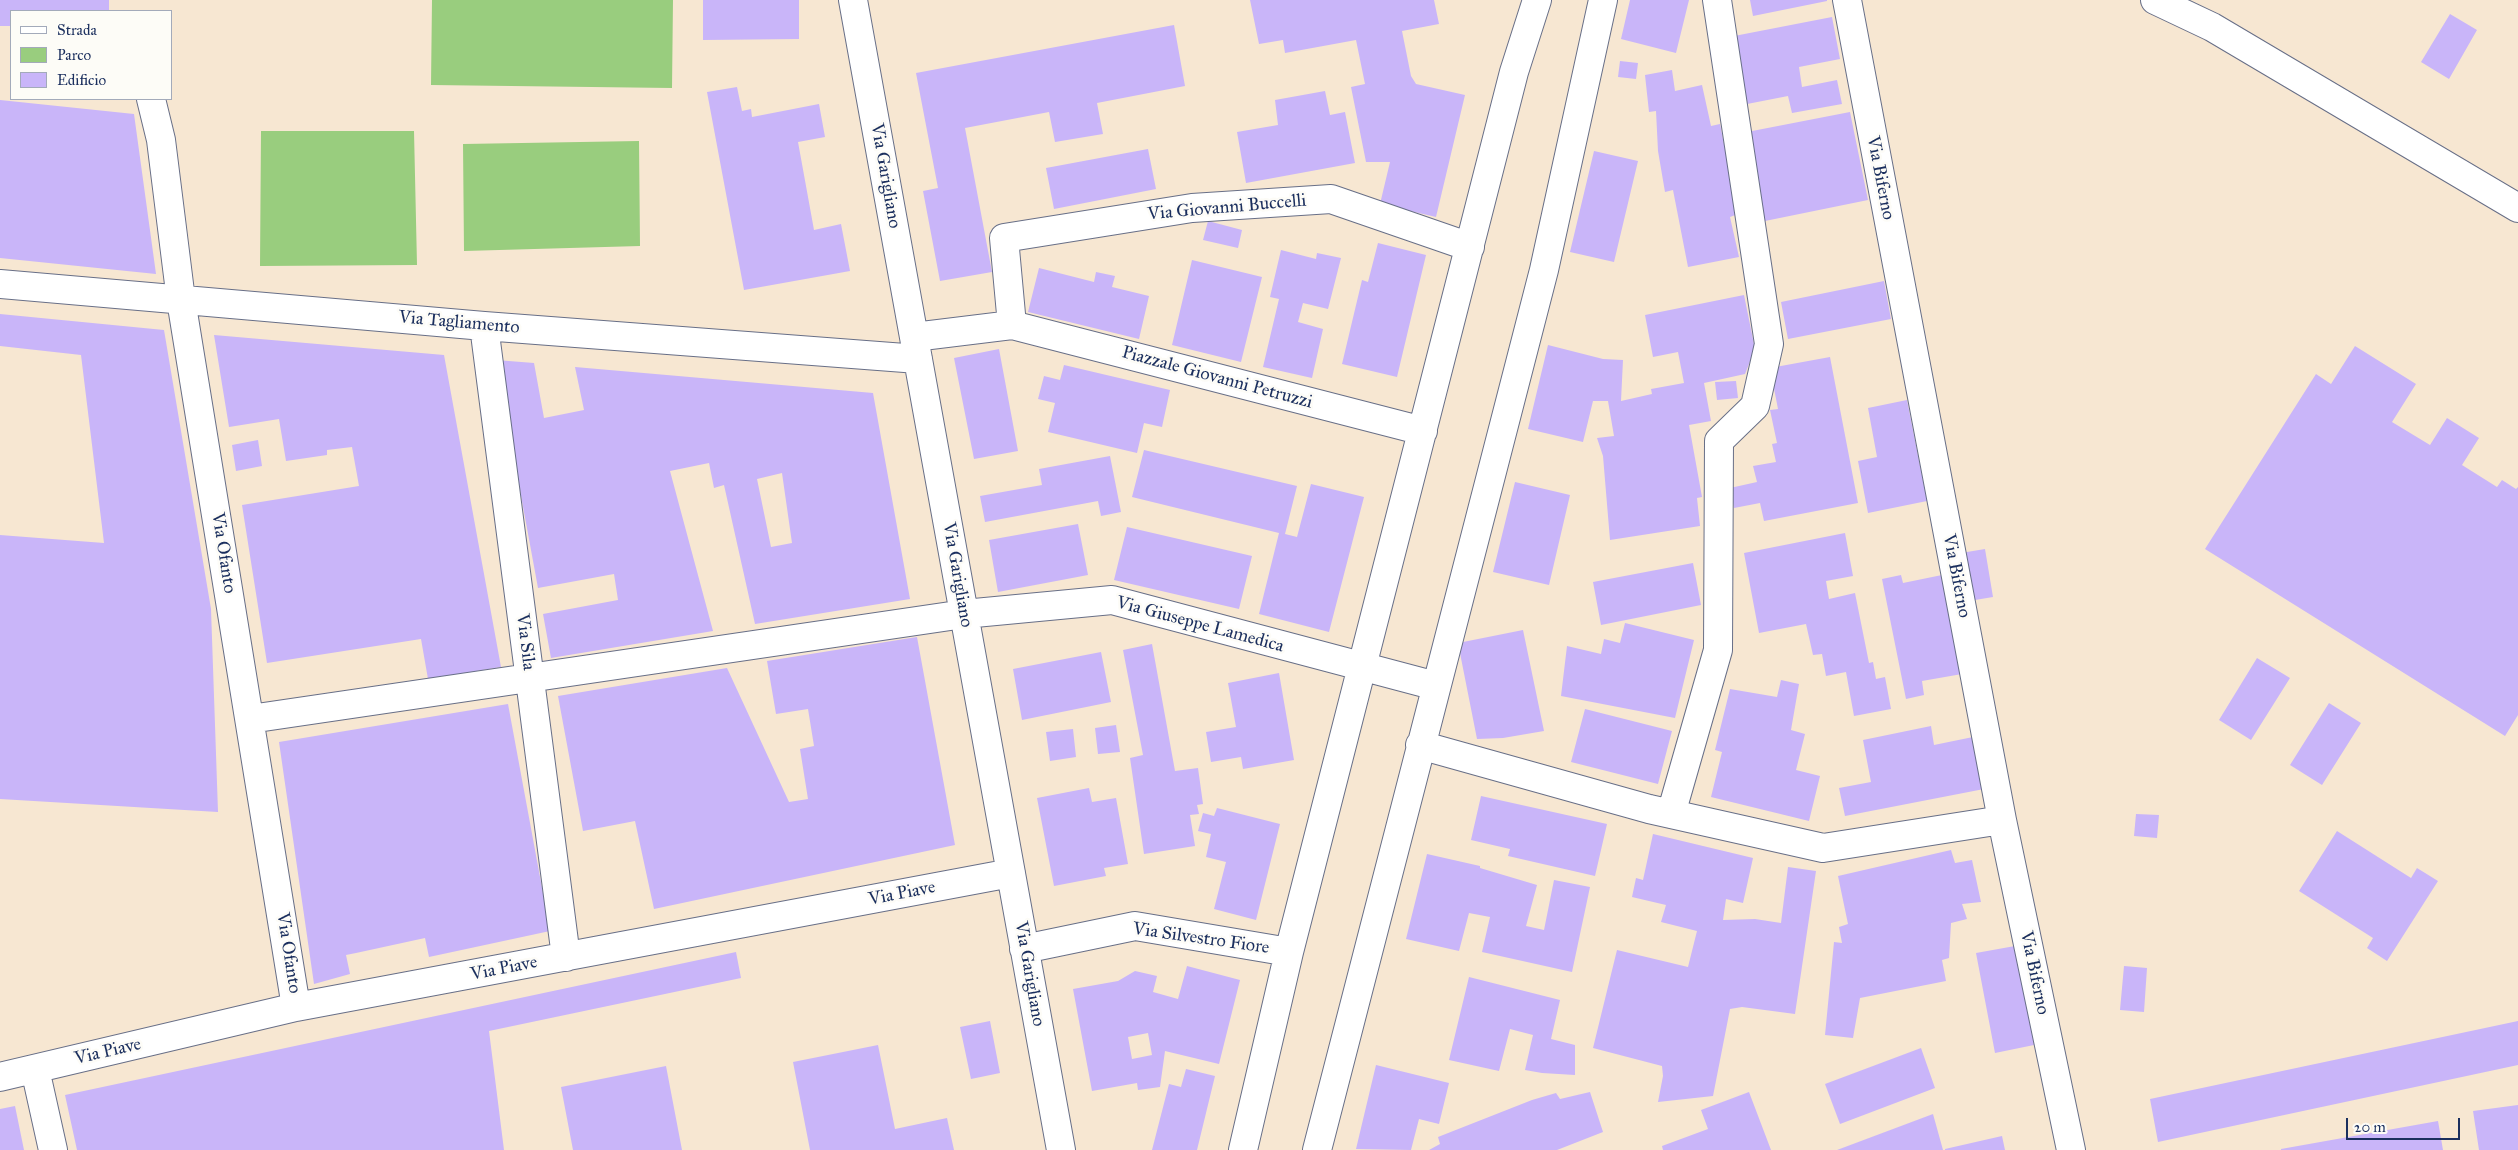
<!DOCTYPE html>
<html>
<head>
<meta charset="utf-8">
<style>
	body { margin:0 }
	#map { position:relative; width:2518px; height:1150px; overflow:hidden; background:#f7e7d2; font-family:"IM FELL Great Primer",serif }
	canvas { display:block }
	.legend { position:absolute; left:10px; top:10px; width:162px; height:90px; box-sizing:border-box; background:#fdfcf7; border:1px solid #a3aaba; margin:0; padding:6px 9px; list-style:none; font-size:15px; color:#1b2f5e }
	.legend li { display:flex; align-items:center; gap:10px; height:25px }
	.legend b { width:25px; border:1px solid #a3aaba }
	.scale { position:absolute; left:2346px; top:1118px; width:114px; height:22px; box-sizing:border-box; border:2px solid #1b2f5e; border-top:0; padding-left:6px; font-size:15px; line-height:18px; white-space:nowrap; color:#1b2f5e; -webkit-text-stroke:4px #fdfcf7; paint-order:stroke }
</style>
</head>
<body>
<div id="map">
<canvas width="2518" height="1150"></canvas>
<ul class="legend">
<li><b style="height:6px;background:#fff"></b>Strada</li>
<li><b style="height:14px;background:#99cd7e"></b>Parco</li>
<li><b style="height:14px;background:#c9b5f9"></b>Edificio</li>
</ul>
<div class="scale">20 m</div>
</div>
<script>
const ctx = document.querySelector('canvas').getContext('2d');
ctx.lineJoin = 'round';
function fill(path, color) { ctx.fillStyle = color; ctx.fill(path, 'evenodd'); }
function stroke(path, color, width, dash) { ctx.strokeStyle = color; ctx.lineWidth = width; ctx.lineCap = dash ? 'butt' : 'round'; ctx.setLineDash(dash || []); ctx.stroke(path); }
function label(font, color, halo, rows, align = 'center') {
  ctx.font = font + ' "IM FELL Great Primer",serif'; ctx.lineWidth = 5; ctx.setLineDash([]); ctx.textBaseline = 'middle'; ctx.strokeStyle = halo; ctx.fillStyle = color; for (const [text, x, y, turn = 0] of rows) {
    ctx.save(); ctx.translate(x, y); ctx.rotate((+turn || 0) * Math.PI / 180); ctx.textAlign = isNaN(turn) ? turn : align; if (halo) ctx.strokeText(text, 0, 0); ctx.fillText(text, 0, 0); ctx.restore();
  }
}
const green = new Path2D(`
	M432 0H673L672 88 431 85Z
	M261 131H414L417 265 260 266Z
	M639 141 640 246 464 251 463 144Z`);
const building = new Path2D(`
	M0 0H109V11H11V26H0Z
	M703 0H799V39L703 40Z
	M1250 0H1434L1439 24 1402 31 1411 76 1416 84 1465 95 1436 217 1380 204 1390 162H1366L1351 87 1365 84 1356 40 1285 53 1283 40 1259 44Z
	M1630 0H1689L1676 53 1621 39Z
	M1750 0H1827V1L1753 16Z
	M2450 14 2477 30 2449 79 2421 62Z
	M1832 17 1840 59 1799 67 1802 87 1837 80 1842 104 1792 113 1788 96 1742 105 1729 37Z
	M1174 25 1185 86 1097 103 1103 134 1055 142 1049 112 965 128 992 272 940 281 923 191 938 188 916 73Z
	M1620 61 1638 63 1636 79 1618 77Z
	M1672 70 1675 91 1702 85 1711 126 1720 124 1738 214 1730 217 1739 257 1688 267 1673 190 1665 192 1658 151 1656 111 1649 112 1645 75Z
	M737 87 742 111 751 109 752 117 819 104 825 137 798 142 814 230 841 224 850 271 744 290 707 92Z
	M1325 91 1330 115 1345 112 1355 163 1246 183 1237 132 1278 125 1275 100Z
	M0 100 134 114 156 274 0 258Z
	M1850 112 1868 200 1765 221 1747 132Z
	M1148 149 1156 189 1054 209 1046 168Z
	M1594 151 1638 161 1614 262 1570 252Z
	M1208 221 1242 230 1238 248 1203 240Z
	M1378 243 1426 255 1397 377 1342 364 1362 280 1368 282Z
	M1281 250 1316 259 1317 253 1341 258 1328 309 1303 303 1298 322 1323 329 1312 378 1263 367 1279 299 1270 297Z
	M1192 260 1262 277 1241 362 1172 345Z
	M1039 268 1094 282 1096 272 1115 276 1112 287 1149 296 1139 339 1028 312Z
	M1884 281 1891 319 1788 339 1781 302Z
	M1744 295 1755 349 1745 374 1704 383 1711 421 1689 425 1702 497 1697 498 1700 526 1610 540 1603 456 1597 438 1614 436 1608 401H1593L1583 442 1528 429 1548 345 1603 359 1623 360 1621 401 1652 394 1651 389 1684 383 1678 352 1653 357 1645 315Z
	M0 314 164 330 211 609 218 812 0 799V535L104 543 81 355 0 346Z
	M214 335 444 355 501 667 428 679 421 639 267 663 242 505 359 486 352 447 327 450V455L286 461 279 419 229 427Z
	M2355 346 2416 384 2392 422 2430 445 2447 418 2479 438 2462 465 2497 487 2502 480 2516 489 2518 487V715L2505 736 2205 549 2316 374 2331 384Z
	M999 349 1018 451 974 459 954 358Z
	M1830 357 1858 503 1764 521 1760 503 1734 508 1730 488 1757 482 1753 466 1776 462 1772 444 1777 443 1770 410 1778 409 1770 368Z
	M496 360 534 363 544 418 584 410 575 367 873 393 910 599 755 624 724 485 714 488 709 463 670 471 713 631 551 658 543 614 618 600 614 574 538 588ZM782 473 792 543 771 547 757 479Z
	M1064 365 1170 390 1162 427 1144 423 1137 453 1048 432 1055 403 1038 399 1044 376 1060 380Z
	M1736 381 1738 398 1717 400 1715 382Z
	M1907 400 1927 501 1868 513 1858 461 1877 457 1868 408Z
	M258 440 262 466 236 471 232 445Z
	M1144 450 1297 486 1285 534 1297 537 1311 484 1364 497 1329 632 1259 614 1279 533 1132 497Z
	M1110 456 1121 512 1101 516 1098 501 985 522 980 496 1042 485 1039 469Z
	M1515 482 1570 495 1549 585 1493 572Z
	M1078 524 1088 575 998 592 989 540Z
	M1127 527 1252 556 1239 609 1114 580Z
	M1845 533 1853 576 1826 581 1829 599 1855 593 1869 663 1873 662 1876 679 1885 677 1891 709 1854 716 1846 672 1826 676 1822 654 1813 655 1806 624 1759 633 1744 553Z
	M1985 549 1993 597 1969 601 1961 553Z
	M1693 563 1701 605 1601 625 1593 582Z
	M1901 575 1903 583 1942 575 1962 674 1922 681 1924 695 1906 699 1882 579Z
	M1625 623 1694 640 1675 718 1561 696 1567 646 1601 654 1604 639 1620 643Z
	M1523 630 1544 731 1503 738 1477 739 1458 643Z
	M917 637 955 845 654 909 635 821 583 831 558 696 727 668 789 802 808 799 800 749 814 746 808 709 776 714 767 661Z
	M1152 644 1175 771 1198 768 1203 804 1197 805 1199 814 1190 815 1195 846 1144 854 1130 758 1143 755 1123 650Z
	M1101 652 1111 702 1022 720 1013 669Z
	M2257 658 2290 678 2251 740 2219 720Z
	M1279 673 1294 760 1243 769 1241 757 1211 762 1206 732 1236 727 1228 683Z
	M1781 680 1799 684 1791 730 1805 734 1796 770 1820 776 1809 821 1711 797 1722 752 1715 750 1730 689 1777 697Z
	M2329 703 2361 723 2322 785 2290 765Z
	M508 704 550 931 429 957 425 938 356 953 346 955 350 974 314 984 279 742Z
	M1585 709 1672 731 1658 784 1571 762Z
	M1116 725 1120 752 1098 754 1095 728Z
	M1931 726 1934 745 1973 737 1984 789 1845 816 1839 788 1871 782 1863 740Z
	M1073 729 1076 757 1050 761 1046 732Z
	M1089 788 1092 802 1116 798 1128 864 1104 868 1106 876 1054 886 1037 798Z
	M1481 796 1607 824 1595 876 1508 856 1510 849 1471 840Z
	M1217 808 1280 824 1256 920 1214 909 1226 862 1206 857 1211 834 1198 831 1203 813 1214 816Z
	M2136 814 2159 815 2157 838 2134 836Z
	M2337 831 2411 878 2417 868 2438 881 2387 961 2367 948 2373 938 2299 891Z
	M1653 834 1753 858 1743 903 1726 899 1723 920 1755 919 1781 923 1788 867 1816 871 1795 1014 1742 1007 1730 1009 1713 1096 1658 1102 1663 1076 1662 1066 1593 1048 1617 950 1688 967 1697 931 1661 922 1666 905 1632 897 1636 878 1643 880Z
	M1951 850 1955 863 1972 860 1981 902 1962 904 1967 919 1951 923 1949 958 1942 960 1946 981 1860 998 1853 1038 1825 1035 1834 942 1842 943 1839 927 1848 924 1838 876Z
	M1427 854 1480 866V868L1537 885 1526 926 1544 930 1554 880 1590 887 1572 972 1482 952 1490 917 1469 913 1459 951 1406 939Z
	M2015 946 2034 1045 1995 1053 1976 953Z
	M736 952 741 978 489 1031 504 1150H77L65 1095Z
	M1187 966 1240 980 1219 1064 1165 1051 1160 1087 1138 1090 1137 1083 1092 1091 1073 989 1118 981 1135 971 1157 976 1153 992 1178 999ZM1148 1033 1152 1055 1132 1059 1128 1037Z
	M2124 966 2147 968 2144 1012 2120 1010Z
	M1469 977 1560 1000 1551 1039 1575 1045V1075L1542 1073 1525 1070 1533 1035 1510 1029 1499 1071 1449 1060Z
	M990 1021 1000 1073 971 1079 960 1027Z
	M2518 1021V1065L2158 1142 2150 1099Z
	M878 1045 895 1129 947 1118 954 1150H810L793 1062Z
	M1921 1048 1935 1088 1840 1124 1825 1084Z
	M1376 1065 1449 1083 1439 1124 1419 1119 1411 1150 1356 1149Z
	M666 1066 682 1150H573L561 1087Z
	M1186 1069 1215 1076 1197 1150H1152L1169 1084 1181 1087Z
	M1590 1092 1603 1132 1557 1150H1429L1440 1144 1438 1137 1532 1100 1556 1093 1560 1099Z
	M1749 1092 1771 1150H1663L1662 1146 1708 1129 1701 1110Z
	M2518 1105V1150H2479L2473 1111Z
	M15 1106 24 1150H0V1109Z
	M1933 1114 1943 1150H1837Z
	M2438 1121 2443 1150H2281V1149Z
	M2002 1136 2005 1150H1945V1149Z`);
const minor = new Path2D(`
	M853 0 1061 1150
	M1847 0 2002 820 2071 1150
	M2155 0 2212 27 2518 208
	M151 99 161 140 181 300 296 1007
	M0 284 484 326 918 359
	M1012 325 1004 238 1192 208 1331 199 1470 247
	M484 326 566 957
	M914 337 1012 325 1423 431
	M250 719 964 614 1112 600 1436 686
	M1420 745 1649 809 1823 848 2002 820
	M1671 814 1718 650 1719 441 1755 406 1769 344 1717 0
	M1024 949 1135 926 1289 952
	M35 1069 53 1150
	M0 1077 296 1007 1011 873
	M1243 1150 1289 952 1514 72 1537 0
	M1317 1150 1544 270 1603 0`);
const streetNames = [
	["Via Garigliano",885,176,80],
	["Via Biferno",1880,178,79],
	["Via Giovanni Buccelli",1227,208,-5],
	["Via Tagliamento",459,323,5],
	["Piazzale Giovanni Petruzzi",1217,378,15],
	["Via Ofanto",223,553,81],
	["Via Garigliano",957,575,80],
	["Via Biferno",1956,576,79],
	["Via Giuseppe Lamedica",1200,625,15],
	["Via Sila",525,642,83],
	["Via Piave",902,894,-11],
	["Via Silvestro Fiore",1201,939,8],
	["Via Ofanto",288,953,81],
	["Via Piave",504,969,-11],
	["Via Biferno",2034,973,78],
	["Via Garigliano",1029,974,80],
	["Via Piave",108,1052,-13]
];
fill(green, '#99cd7e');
fill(building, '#c9b5f9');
stroke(minor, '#686f87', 30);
stroke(minor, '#fff', 28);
label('18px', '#1b2f5e', '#fdfcf7', streetNames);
</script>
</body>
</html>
